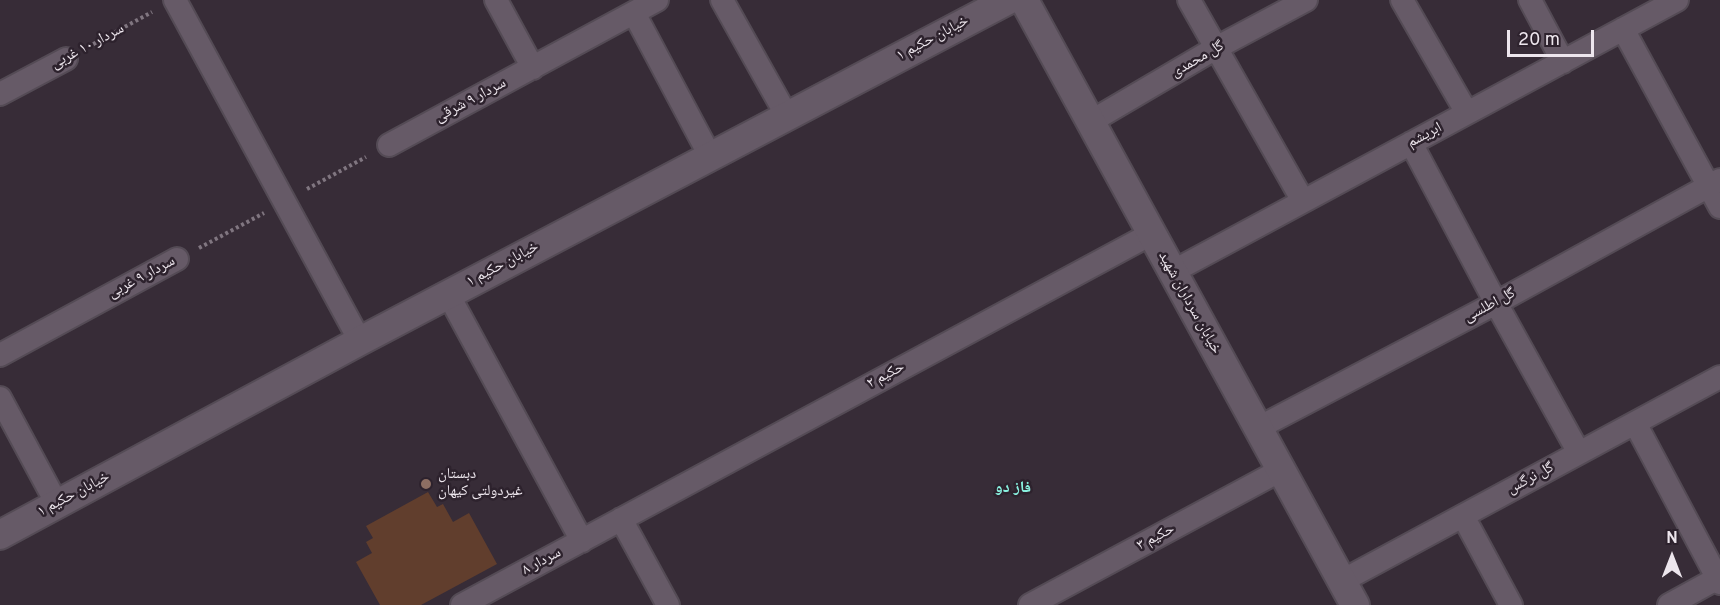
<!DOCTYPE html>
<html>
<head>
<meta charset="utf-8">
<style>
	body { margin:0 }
	#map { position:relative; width:1720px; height:605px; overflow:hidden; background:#372c37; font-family:Overpass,sans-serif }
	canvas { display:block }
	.north { position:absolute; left:1642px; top:527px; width:60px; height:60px; -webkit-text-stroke:4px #2d222d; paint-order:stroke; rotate:0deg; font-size:16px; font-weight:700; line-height:24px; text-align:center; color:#ede6ed }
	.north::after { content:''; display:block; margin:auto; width:21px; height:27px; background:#ede6ed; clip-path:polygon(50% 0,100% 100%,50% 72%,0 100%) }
	.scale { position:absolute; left:1507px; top:30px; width:87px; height:27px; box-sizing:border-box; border:3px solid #ede6ed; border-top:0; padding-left:8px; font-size:18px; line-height:21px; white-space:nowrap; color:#ede6ed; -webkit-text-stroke:4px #2d222d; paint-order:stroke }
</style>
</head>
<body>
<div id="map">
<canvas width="1720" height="605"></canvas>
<div class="north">N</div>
<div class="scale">20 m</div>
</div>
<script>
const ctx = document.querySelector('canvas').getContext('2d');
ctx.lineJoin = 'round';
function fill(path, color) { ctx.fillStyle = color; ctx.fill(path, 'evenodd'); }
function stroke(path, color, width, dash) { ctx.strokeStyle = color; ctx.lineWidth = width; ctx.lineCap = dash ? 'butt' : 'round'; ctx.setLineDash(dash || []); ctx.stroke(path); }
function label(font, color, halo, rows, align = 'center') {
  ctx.font = font + ' Overpass,"Noto Naskh Arabic",sans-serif'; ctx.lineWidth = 5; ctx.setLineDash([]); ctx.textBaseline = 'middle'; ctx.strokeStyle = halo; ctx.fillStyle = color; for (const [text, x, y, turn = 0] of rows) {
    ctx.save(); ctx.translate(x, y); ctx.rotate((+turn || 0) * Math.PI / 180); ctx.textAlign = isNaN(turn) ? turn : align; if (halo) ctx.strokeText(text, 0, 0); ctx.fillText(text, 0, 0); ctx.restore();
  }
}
const building = new Path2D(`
	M428 492 437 507 443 504 453 522 469 513 497 564 421 605H380L356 562 372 553 366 542 373 538 366 526Z`);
const path = new Path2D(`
	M88 47 152 12
	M307 189 366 157
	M199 248 264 213`);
const minor = new Path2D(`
	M175 0 360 341
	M496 0 533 68
	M722 0 787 116
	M1189 0 1303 201
	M1402 0 1467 113
	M1530 0 1563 62
	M634 13 710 156
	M1623 29 1720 207
	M0 94 66 59
	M1090 122 1216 48 1306 0
	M1411 143 1496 303 1579 453
	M389 145 657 0
	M1172 272 1677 0
	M448 294 582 541
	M0 355 177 259
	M0 398 57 504
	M1635 423 1720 583
	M1258 428 1496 303 1720 180
	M1463 516 1511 605
	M621 519 668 605
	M1342 581 1720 377
	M462 605 1151 234
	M1030 605 1281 470
	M1669 605 1720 577`);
const tertiary = new Path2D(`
	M1024 0 1355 605
	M0 535 360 341 1008 0`);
const markers = [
	[426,484,6,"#8d6e63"]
];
const streetNames = [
	["خیابان حکیم ۱",933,39,-28],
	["سردار ۱۰ غربی",88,47,-28],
	["گل محمدی",1198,60,-30],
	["سردار ۹ شرقی",471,101,-28],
	["ابریشم",1425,136,-28],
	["خیابان حکیم ۱",503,265,-28],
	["سردار ۹ غربی",142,278,-28],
	["خیابان سرداران شهید",1189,303,61],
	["گل اطلسی",1490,306,-28],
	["حکیم ۲",886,376,-28],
	["گل نرگس",1531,479,-28],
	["خیابان حکیم ۱",74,495,-28],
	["حکیم ۳",1156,538,-28],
	["سردار ۸",542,562,-28]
];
const poiNames = [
	["دبستان",438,475],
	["غیردولتی کیهان",438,492]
];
const neighbourhoodNames = [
	["فاز دو",1013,489]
];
fill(building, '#613e2d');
stroke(minor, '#544b55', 26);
stroke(tertiary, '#544b55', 32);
stroke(path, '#807680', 4, [3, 3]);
stroke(minor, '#665a67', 22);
stroke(tertiary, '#665a67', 28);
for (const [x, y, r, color] of markers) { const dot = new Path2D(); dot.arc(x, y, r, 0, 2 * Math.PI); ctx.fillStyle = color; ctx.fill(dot); stroke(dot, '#2d222d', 2); }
label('15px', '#ede6ed', '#2d222d', streetNames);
label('15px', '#ede6ed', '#2d222d', poiNames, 'left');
label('bold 16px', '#8af2e0', '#2d222d', neighbourhoodNames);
</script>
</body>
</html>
